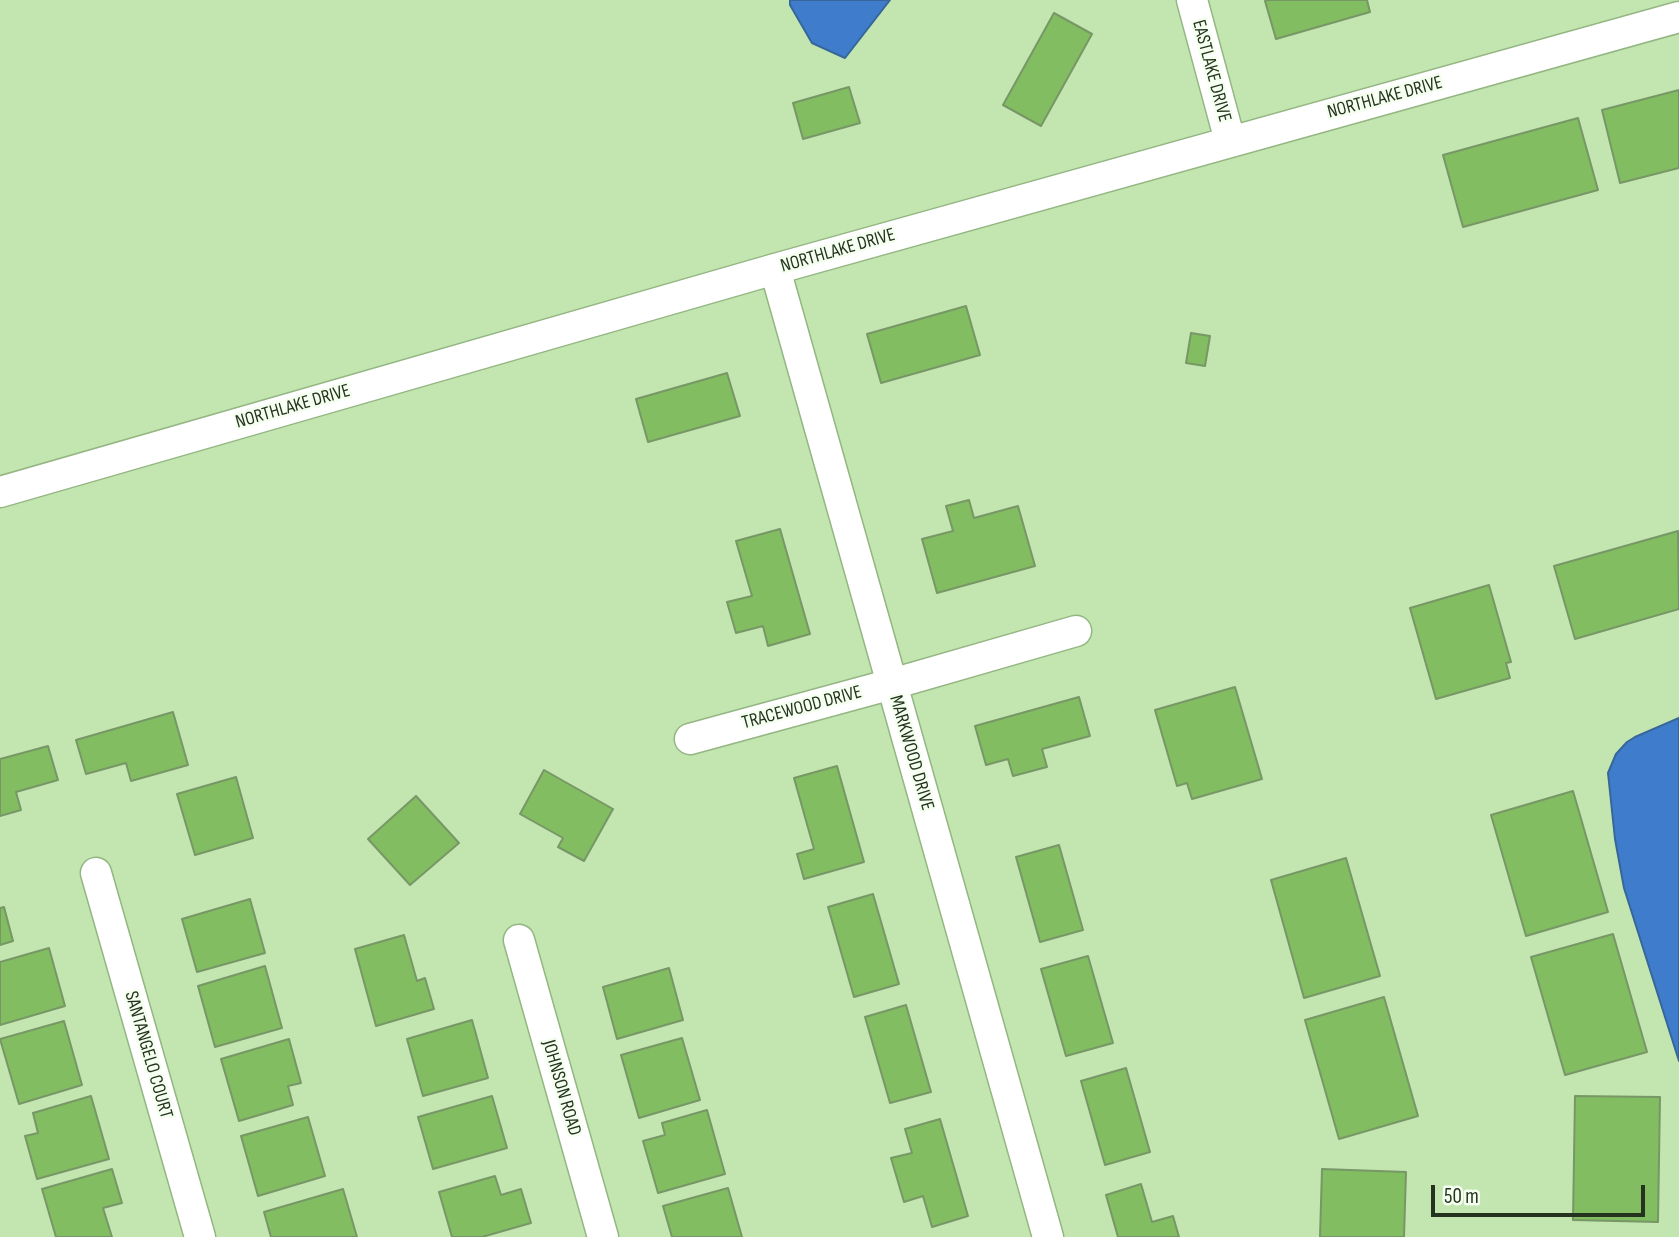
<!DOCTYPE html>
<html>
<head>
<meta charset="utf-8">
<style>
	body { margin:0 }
	#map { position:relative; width:1679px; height:1237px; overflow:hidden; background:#c3e6b1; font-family:"Sofia Sans Condensed",sans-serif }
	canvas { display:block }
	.scale { position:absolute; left:1431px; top:1185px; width:214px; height:32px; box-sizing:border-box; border:4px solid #25331e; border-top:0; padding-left:9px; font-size:21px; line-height:24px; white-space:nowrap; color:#25331e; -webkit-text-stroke:5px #f4ffef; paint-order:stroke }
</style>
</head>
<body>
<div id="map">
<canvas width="1679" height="1237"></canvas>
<div class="scale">50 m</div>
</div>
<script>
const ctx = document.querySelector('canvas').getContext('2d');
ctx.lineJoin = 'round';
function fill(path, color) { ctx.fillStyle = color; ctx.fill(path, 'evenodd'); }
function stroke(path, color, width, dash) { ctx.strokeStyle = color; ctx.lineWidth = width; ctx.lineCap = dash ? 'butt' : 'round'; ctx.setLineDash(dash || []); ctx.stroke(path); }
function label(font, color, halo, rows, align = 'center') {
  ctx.font = font + ' "Sofia Sans Condensed",sans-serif'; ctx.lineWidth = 5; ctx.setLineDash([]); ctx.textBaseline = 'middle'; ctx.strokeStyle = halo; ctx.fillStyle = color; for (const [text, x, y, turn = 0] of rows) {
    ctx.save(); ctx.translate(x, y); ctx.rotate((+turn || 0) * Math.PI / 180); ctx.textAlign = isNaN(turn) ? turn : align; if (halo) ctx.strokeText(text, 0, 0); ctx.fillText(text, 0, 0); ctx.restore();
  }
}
const water = new Path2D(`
	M790 0H890L845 58 812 43 790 5Z
	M1679 718V1061L1624 888 1615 839 1608 773 1616 754 1627 742 1635 737Z`);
const building = new Path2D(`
	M1268 0H1367L1370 12 1276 39 1265 1Z
	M1054 13 1092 34 1041 126 1003 105Z
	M849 87 860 123 803 139 793 103Z
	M1679 90V168L1620 183 1602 110Z
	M1578 118 1598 190 1463 227 1443 155Z
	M966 306 980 355 881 383 867 334Z
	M1191 333 1210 336 1205 366 1186 363Z
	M727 373 740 416 648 442 636 399Z
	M969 500 974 518 1018 506 1035 566 937 593 922 539 953 531 946 506Z
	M780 529 810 634 768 646 763 626 736 633 727 602 752 596 736 541Z
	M1678 531 1679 609 1575 639 1554 566Z
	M1489 585 1511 662 1506 663 1510 678 1436 699 1410 608Z
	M1235 687 1262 779 1192 799 1187 783 1177 786 1155 710Z
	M1079 697 1090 736 1042 749 1047 767 1013 776 1008 759 986 765 975 726Z
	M173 712 188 765 131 781 126 763 86 774 76 740Z
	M48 746 58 780 16 792 21 810 0 816V759Z
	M837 766 864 862 804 879 797 854 814 849 794 778Z
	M544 770 613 809 584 861 558 847 563 838 520 814Z
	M236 777 253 838 195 855 177 794Z
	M1573 791 1608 912 1526 936 1491 815Z
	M416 796 459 843 410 885 368 839Z
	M1059 845 1083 930 1040 942 1016 857Z
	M1346 858 1380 976 1304 998 1271 880Z
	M873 894 899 984 854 997 828 907Z
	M250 899 265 953 197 972 182 919Z
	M4 907 13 941 0 945V908Z
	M1613 934 1647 1052 1565 1075 1531 957Z
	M404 935 417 981 425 978 434 1009 376 1026 355 949Z
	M49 948 65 1006 0 1025V962Z
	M1088 956 1113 1043 1066 1056 1041 969Z
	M265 966 282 1028 215 1047 198 986Z
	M669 968 683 1020 617 1039 603 987Z
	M1384 997 1418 1116 1339 1139 1305 1020Z
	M906 1005 931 1092 890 1103 865 1017Z
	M472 1020 488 1078 423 1096 407 1039Z
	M64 1021 82 1085 19 1104 0 1039Z
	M682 1038 700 1100 639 1118 621 1055Z
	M289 1039 301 1083 288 1086 293 1105 239 1121 221 1059Z
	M1126 1068 1150 1152 1105 1165 1081 1081Z
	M91 1096 109 1159 37 1179 25 1136 38 1133 33 1113Z
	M492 1096 507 1148 433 1169 418 1117Z
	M1575 1096 1660 1097 1658 1222 1573 1220Z
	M707 1110 725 1174 658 1193 643 1141 665 1135 662 1123Z
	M308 1117 325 1176 258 1196 241 1136Z
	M940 1119 968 1216 932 1227 923 1196 904 1202 891 1158 912 1153 905 1129Z
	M112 1169 122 1203 103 1208 112 1237H56L42 1189Z
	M1322 1169 1406 1172 1404 1237H1320Z
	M495 1176 501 1195 521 1189 531 1223 482 1237H452L439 1192Z
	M1141 1184 1152 1222 1173 1216 1179 1237H1118L1106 1195Z
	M728 1188 742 1237H672L663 1206Z
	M343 1189 357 1237H271L264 1212Z`);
const minor = new Path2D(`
	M1192 0 1230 141
	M775 269 1048 1237
	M0 492 775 269 1679 17
	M690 739 892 684 1076 631
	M96 873 200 1237
	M519 940 603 1237`);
const streetNames = [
	["EASTLAKE DRIVE",1211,71,75],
	["NORTHLAKE DRIVE",1385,98,-15],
	["NORTHLAKE DRIVE",838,251,-16],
	["NORTHLAKE DRIVE",293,407,-16],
	["TRACEWOOD DRIVE",802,708,-15],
	["MARKWOOD DRIVE",911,753,74],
	["SANTANGELO COURT",148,1055,74],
	["JOHNSON ROAD",561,1088,74]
];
fill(water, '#3f7dcc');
stroke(water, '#376798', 2);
fill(building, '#82bd61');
stroke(building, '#779766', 2);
stroke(minor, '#94b683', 33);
stroke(minor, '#fff', 30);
label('19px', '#25331e', '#f4ffef', streetNames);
</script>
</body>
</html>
